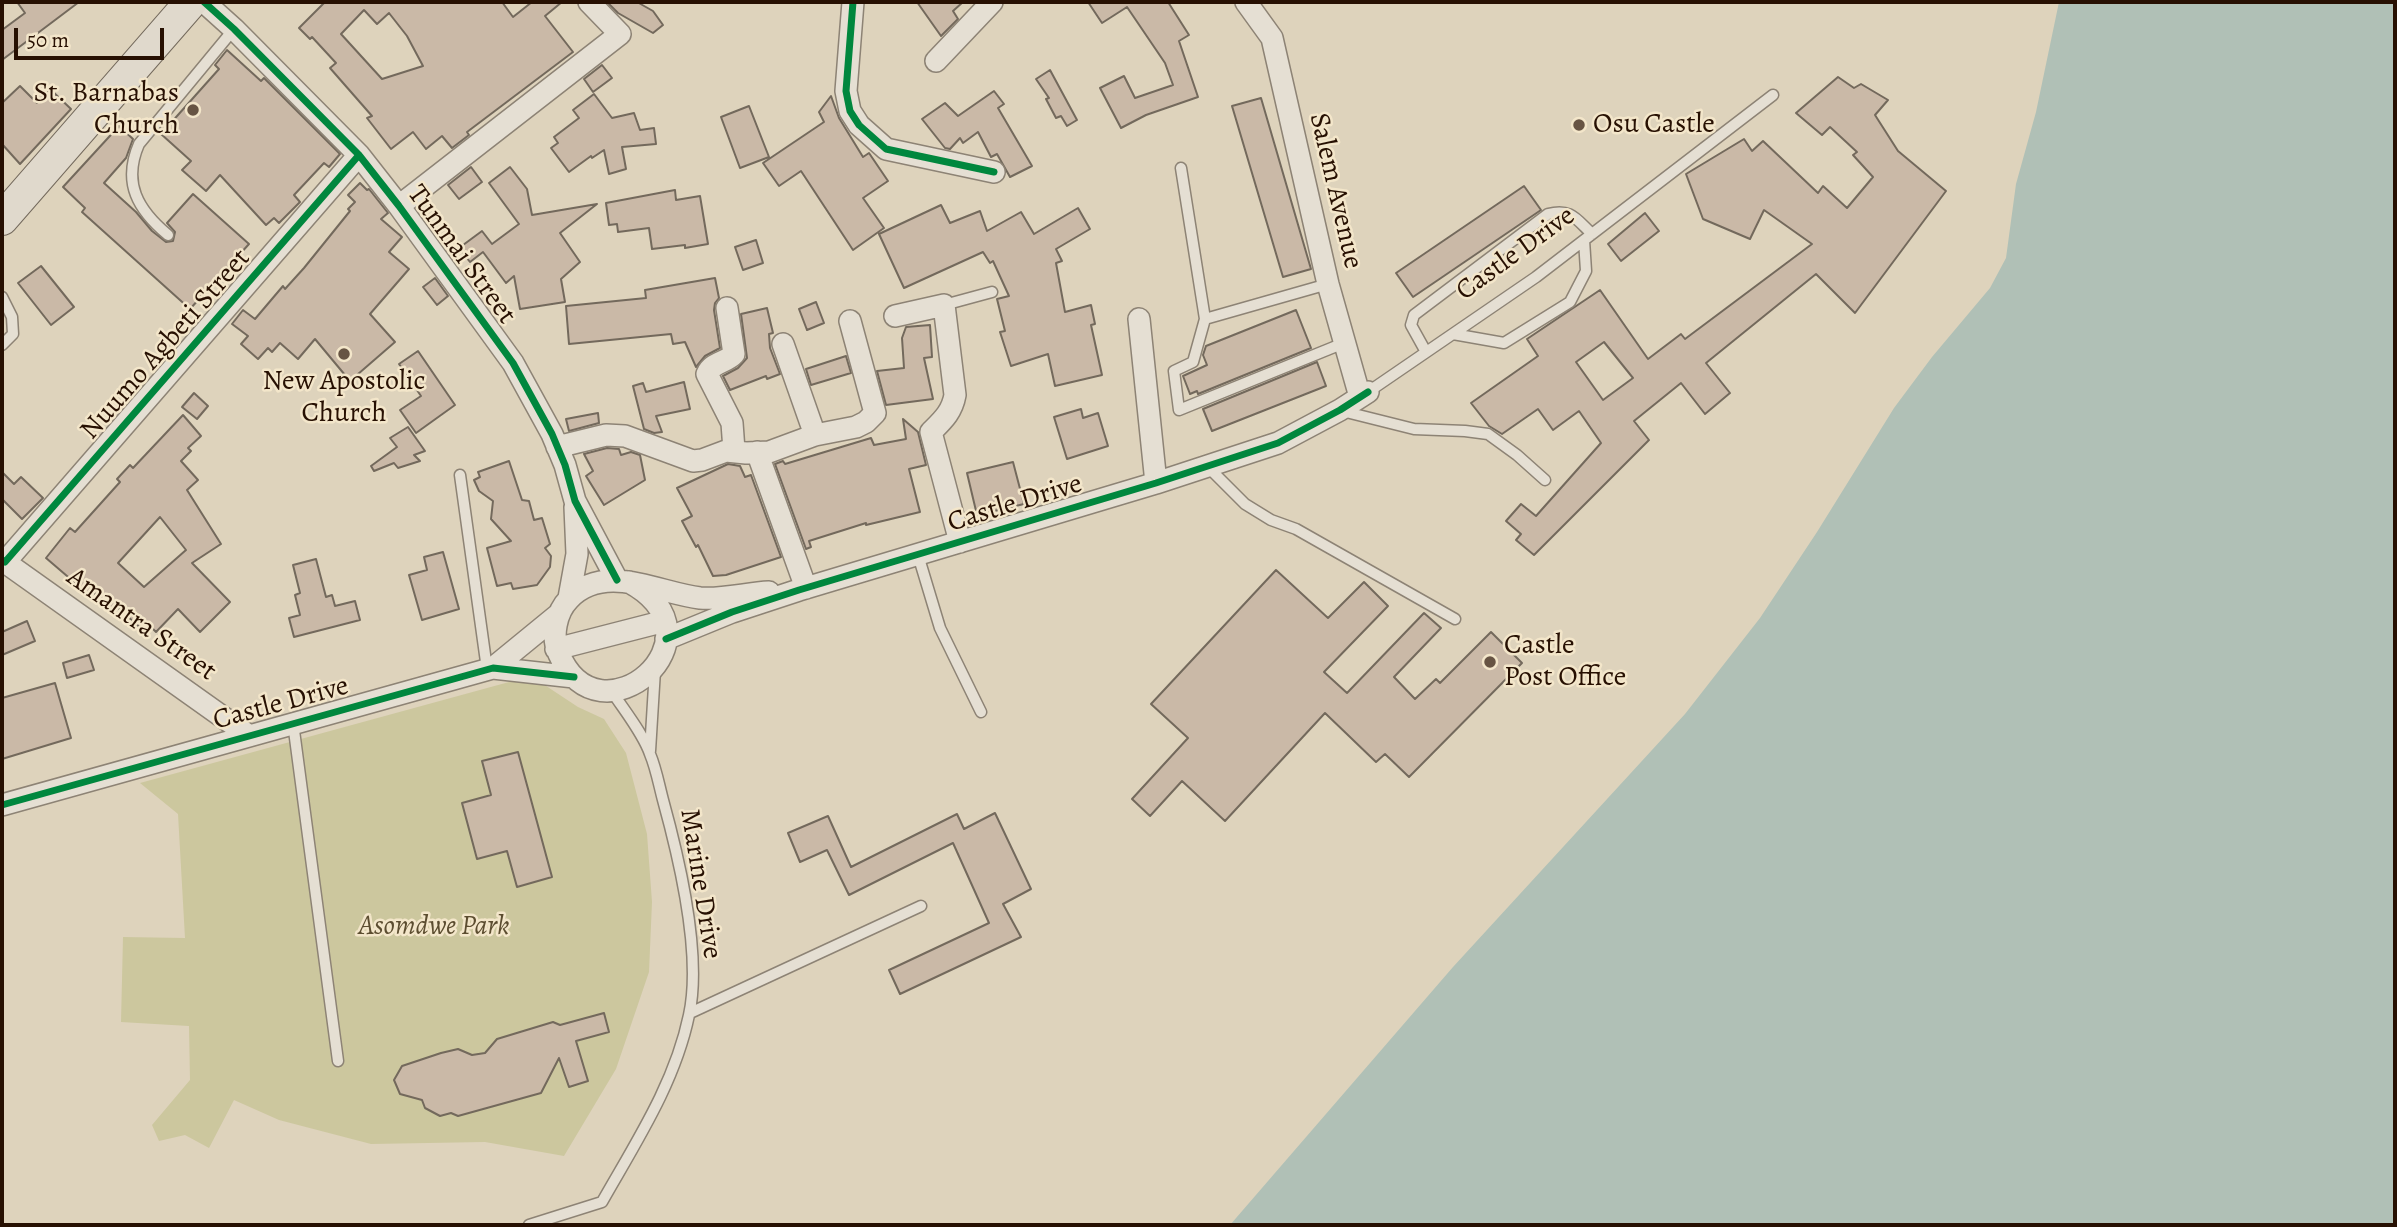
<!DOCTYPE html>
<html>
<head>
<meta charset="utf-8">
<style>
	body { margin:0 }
	#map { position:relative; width:2397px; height:1227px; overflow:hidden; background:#ded3bc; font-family:Alegreya,serif }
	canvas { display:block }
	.frame { position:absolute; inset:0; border:4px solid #271002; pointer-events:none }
	.scale { position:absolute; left:14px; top:28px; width:150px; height:32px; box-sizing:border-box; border:4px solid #271002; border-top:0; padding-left:9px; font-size:21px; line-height:24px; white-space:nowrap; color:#271002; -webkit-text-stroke:5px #f3e6ca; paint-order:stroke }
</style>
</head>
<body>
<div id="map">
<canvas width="2397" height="1227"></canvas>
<div class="frame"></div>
<div class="scale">50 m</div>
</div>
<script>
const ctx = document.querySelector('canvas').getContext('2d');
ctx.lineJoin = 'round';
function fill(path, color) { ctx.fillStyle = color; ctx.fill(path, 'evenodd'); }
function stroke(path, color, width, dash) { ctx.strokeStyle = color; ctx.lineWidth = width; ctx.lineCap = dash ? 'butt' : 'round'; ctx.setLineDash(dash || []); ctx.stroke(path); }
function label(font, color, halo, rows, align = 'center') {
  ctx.font = font + ' Alegreya,serif'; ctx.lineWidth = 5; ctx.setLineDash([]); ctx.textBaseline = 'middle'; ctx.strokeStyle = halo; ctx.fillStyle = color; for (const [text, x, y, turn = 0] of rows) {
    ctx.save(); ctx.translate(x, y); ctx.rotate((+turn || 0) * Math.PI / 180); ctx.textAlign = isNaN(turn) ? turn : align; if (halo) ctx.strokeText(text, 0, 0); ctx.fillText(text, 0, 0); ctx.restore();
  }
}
const green = new Path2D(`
	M531 676 578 707 604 719 626 753 647 834 652 902 649 972 616 1069 564 1156 485 1142 371 1144 279 1120 234 1100 209 1148 185 1135 159 1141 152 1125 190 1080 189 1026 121 1022 123 937 185 938 178 814 140 783Z`);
const water = new Path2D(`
	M2059 2H2395V1225H1230L1453 967 1685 714 1760 618 1817 532 1894 408 1932 357 1990 288 2006 258 2016 184 2036 112Z`);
const building = new Path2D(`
	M17 2H79L2 60V30L25 13Z
	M325 2H502L513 17 532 2H562L545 16 573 52 467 132 469 135 452 148 442 136 426 149 413 132 391 149 367 118 372 116 330 68 336 63 312 37 310 39 299 28ZM364 10 377 24 389 13 407 36 423 66 382 79 341 34Z
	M607 2H637L653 11 663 25 653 33 618 13Z
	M917 2H963L953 11 958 19 941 36Z
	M1088 2H1168L1189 35 1179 41 1198 97 1146 115 1121 128 1100 88 1124 76 1135 98 1173 85 1165 63 1127 7 1102 23Z
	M227 50 261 81 264 78 340 154 329 167 324 163 294 195 300 202 279 223 274 218 266 225 220 175 206 191 182 170 191 161 161 134 219 69 215 65Z
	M602 65 612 78 593 92 584 79Z
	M1050 70 1077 120 1067 126 1061 116 1056 118 1046 99 1049 98 1036 79Z
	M1838 77 1854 88 1861 84 1888 100 1875 115 1898 151 1946 191 1855 313 1816 274 1706 363 1730 393 1705 414 1681 383 1634 421 1649 440 1534 555 1516 540 1521 534 1506 521 1521 504 1536 516 1601 443 1579 411 1553 430 1538 409 1502 434 1489 426 1471 403 1538 356 1527 339 1600 290 1648 359 1681 334 1685 339 1812 244 1764 210 1750 239 1703 219 1686 174 1744 139 1752 151 1763 141 1818 193 1823 186 1847 208 1873 177 1853 155 1857 152 1830 127 1822 135 1796 113ZM1604 342 1633 378 1603 400 1576 362Z
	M20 86 37 103 50 89 71 109 20 164 2 144V103Z
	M994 91 1004 104 998 108 1032 166 1010 177 997 154 991 157 978 132 963 143 960 138 950 149 945 148 922 119 945 103 958 116Z
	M594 94 612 118 634 113 640 130 654 128 656 144 622 147 626 169 609 174 604 150 592 158 591 156 569 172 551 148 558 143 554 137 579 118 573 110Z
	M831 96 839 118 863 157 869 153 888 181 863 198 884 228 853 250 801 171 779 186 763 163 824 122 819 112Z
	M1261 98 1311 269 1283 277 1232 106Z
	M749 106 769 157 740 168 721 117Z
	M119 126 133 139 126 158 104 183 136 212 152 231 166 242 173 241 175 232 167 223 193 194 249 244 190 309 82 212 85 208 63 187Z
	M471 167 482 182 459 199 448 185Z
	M510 167 527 189 532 215 597 204 560 233 580 262 561 279 565 302 520 309 514 276 506 283 483 252 470 262 459 248 482 231 492 244 519 224 489 183Z
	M360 183 367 190 369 189 388 213 381 219 402 237 389 252 409 269 370 314 395 342 350 381 315 339 298 359 280 343 272 352 268 348 258 359 241 344 248 336 232 324 243 310 255 319 283 286 285 289 304 268 350 211 348 209 355 202 348 195Z
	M1524 186 1541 210 1413 297 1396 273Z
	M675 190 676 200 700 196 708 244 685 248V245L652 249 649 228 618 232 617 224 609 225 606 203Z
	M941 205 950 223 980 211 987 231 1021 212 1034 234 1078 208 1090 229 1056 249 1062 261 1056 263 1065 312 1091 305 1095 324 1091 325 1102 375 1055 386 1048 354 1011 366 1000 332 1005 331 997 299 1009 296 993 261 990 263 983 252 904 288 879 234Z
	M1645 213 1659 231 1621 261 1608 244Z
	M756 240 763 263 743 270 735 247Z
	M41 266 74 307 51 325 18 283Z
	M435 278 448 296 437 305 423 287Z
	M715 278 719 298 715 303 714 310 720 348 705 356 696 367 685 342 673 344 671 334 569 344 566 306 646 298 645 290Z
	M816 302 824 323 807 330 799 309Z
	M767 308 773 333 769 334 770 348 780 374 767 379 766 376 730 390 723 376 738 368 747 358 741 314Z
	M1296 310 1311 348 1198 394 1197 391 1190 394 1183 376 1207 365 1203 355 1206 346Z
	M930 325 932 357 924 358 933 399 886 405 877 371 904 368 902 338 906 327Z
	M418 351 455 405 416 433 400 410 421 396 399 364Z
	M846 356 851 373 811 385 806 369Z
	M1317 362 1326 386 1212 431 1203 409Z
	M684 382 690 409 656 416 662 432 654 433 644 429 633 386 643 383 646 392Z
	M194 393 208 406 197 419 182 407Z
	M1081 409 1083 418 1098 413 1108 446 1067 459 1054 417Z
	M598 413 599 423 569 431 566 419Z
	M183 415 201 436 188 448 191 451 181 461 198 480 187 490 221 544 192 563 230 602 200 632 178 609 156 632 151 627 146 633 116 606 112 610 92 591 88 596 72 584 74 582 46 558 70 528 75 532 120 482 117 479 130 465 133 468ZM160 517 186 550 144 587 118 563Z
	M903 419 918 432 926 465 909 469 920 512 866 525V523L809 541 811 547 806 549 775 464 783 461 785 464 871 438 874 445 906 439Z
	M408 427 425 451 414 455 420 461 398 468 394 463 374 471 371 466 397 447 390 438Z
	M607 448 619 449 621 455 631 452 640 455 645 480 604 505 586 476 593 471 584 454Z
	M509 461 522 500 529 501 534 520 542 518 550 544 545 548 551 556 550 567 537 585 513 589 511 583 497 586 487 548 511 541 491 519 493 501 479 491 474 480 480 477 478 472Z
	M1013 462 1024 504 977 515 967 473Z
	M728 464 740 466 745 477 751 475 781 557 726 575 713 576 698 545 696 547 682 521 692 516 677 488Z
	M2 472 14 484 21 477 43 498 22 519 2 499Z
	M443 552 459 609 422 620 409 575 427 570 424 557Z
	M316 559 326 597 332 595 335 606 355 601 360 620 294 637 289 618 300 615 295 595 300 593 293 565Z
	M1276 570 1328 618 1364 582 1388 606 1324 672 1347 693 1424 613 1441 628 1394 677 1415 699 1436 679 1440 683 1491 632 1522 663 1409 777 1385 754 1376 762 1325 713 1225 821 1182 781 1150 816 1132 799 1188 738 1151 704Z
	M27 621 35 641 2 655V632Z
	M89 655 94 670 67 678 63 663Z
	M55 683 71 738 2 759V698Z
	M518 752 552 877 517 887 507 851 477 859 462 803 491 795 482 761Z
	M995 813 1031 889 1003 904 1021 937 900 994 889 970 989 923 953 843 849 895 827 850 800 862 788 833 828 816 851 867 957 814 964 829Z
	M604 1013 609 1032 576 1041 588 1081 569 1087 559 1058 541 1093 458 1116 451 1113 440 1116 425 1108 422 1100 400 1094 394 1080 402 1066 441 1053 458 1049 472 1055 485 1053 497 1039 553 1022 560 1025Z`);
const service = new Path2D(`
	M1181 168 1205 319 1193 362 1174 371 1179 410 1344 343
	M168 235C138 210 122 183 139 144L234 29
	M2 297 12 317 13 334 2 345
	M944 305 992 292
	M1205 319 1328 284
	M1453 334 1504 343 1570 302 1586 271 1584 240
	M1426 352 1411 325 1414 315 1548 214C1571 208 1576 219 1592 234
	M1368 392 1536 277 1773 95
	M1342 411 1414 429 1465 431 1488 434 1517 455 1545 480
	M1208 467 1245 504 1271 520 1296 529 1455 619
	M460 475 487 669
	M918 555 940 628 981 712
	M293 723 338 1061
	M650 751 655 670
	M690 1013 921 906
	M529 1225 602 1202C636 1142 675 1083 689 1015 702 956 679 858 663 800 659 785 656 768 650 754 643 733 623 709 611 690`);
const minor = new Path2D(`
	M204 2 234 29 359 155 399 206 513 363 552 434 565 465 575 501 617 580
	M853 2 846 91 850 111 859 125 886 149 994 172
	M1246 2 1272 38 1328 284 1360 397
	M936 61 992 2
	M399 206 620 34 589 2
	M727 308 734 354C726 363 712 362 707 374L732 423 734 450
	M895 316 944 305 955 395C952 412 943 420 931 432L960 542
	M1139 319 1156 483
	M783 344 815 435
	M557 447 606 435 625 436 693 461 702 460 726 451 746 453 769 452 815 435 856 427 866 422 875 413 850 321
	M757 452 806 588
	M2 560 248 735
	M5 562 359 155
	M629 582C731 637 599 749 559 654 551 637 556 612 569 599 604 562 658 593 700 598 722 600 747 593 769 592
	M569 598 577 554 575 507
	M666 639 732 612 799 590 1156 483 1278 443 1340 410 1368 392
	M556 649 665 621
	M493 668 559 614
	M2 805 493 668 574 677`);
const primary = new Path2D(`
	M2 219 191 2`);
const cycleway = new Path2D(`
	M204 2 234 29 359 155 399 206 513 363 552 434 565 465 575 501 617 580
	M853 2 846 91 850 111 859 125 886 149 994 172
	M2 560 5 562 359 155
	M666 639 732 612 799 590 1156 483 1278 443 1340 410 1368 392
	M2 805 493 668 574 677`);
const markers = [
	[193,110,7,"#675443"],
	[1579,125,7,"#675443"],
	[344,354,7,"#675443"],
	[1490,662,7,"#675443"]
];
const poiNames = [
	["St. Barnabas",179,94,"right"],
	["Church",179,126,"right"],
	["Osu Castle",1593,125],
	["New Apostolic",344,382,"center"],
	["Church",344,414,"center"],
	["Castle",1504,646],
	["Post Office",1504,678]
];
const streetNames = [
	["Salem Avenue",1335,191,77],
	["Castle Drive",1516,254,-36],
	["Tunmai Street",461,255,54],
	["Nuumo Agbeti Street",166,345,-49],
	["Castle Drive",1015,504,-17],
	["Amantra Street",141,625,35],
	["Castle Drive",281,704,-15],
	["Marine Drive",700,884,81]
];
const parkNames = [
	["Asomdwe Park",434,927]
];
fill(green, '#ccc79e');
fill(water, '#b0c0b6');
fill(building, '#cab9a7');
stroke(building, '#73695c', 2);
stroke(service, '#8d8375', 13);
stroke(minor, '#8d8375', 24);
stroke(primary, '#73695c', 34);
stroke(service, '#e5dfd3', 10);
stroke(minor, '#e5dfd3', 21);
stroke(primary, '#e0d9cc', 32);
stroke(cycleway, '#00873e', 7);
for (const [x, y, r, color] of markers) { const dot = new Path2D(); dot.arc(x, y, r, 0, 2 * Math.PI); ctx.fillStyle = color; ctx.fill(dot); stroke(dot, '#f3e6ca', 2.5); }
label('28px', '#271002', '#f3e6ca', poiNames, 'left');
label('28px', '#271002', '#f3e6ca', streetNames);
label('italic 28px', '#5c4d30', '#f3e6ca', parkNames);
</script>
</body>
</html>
